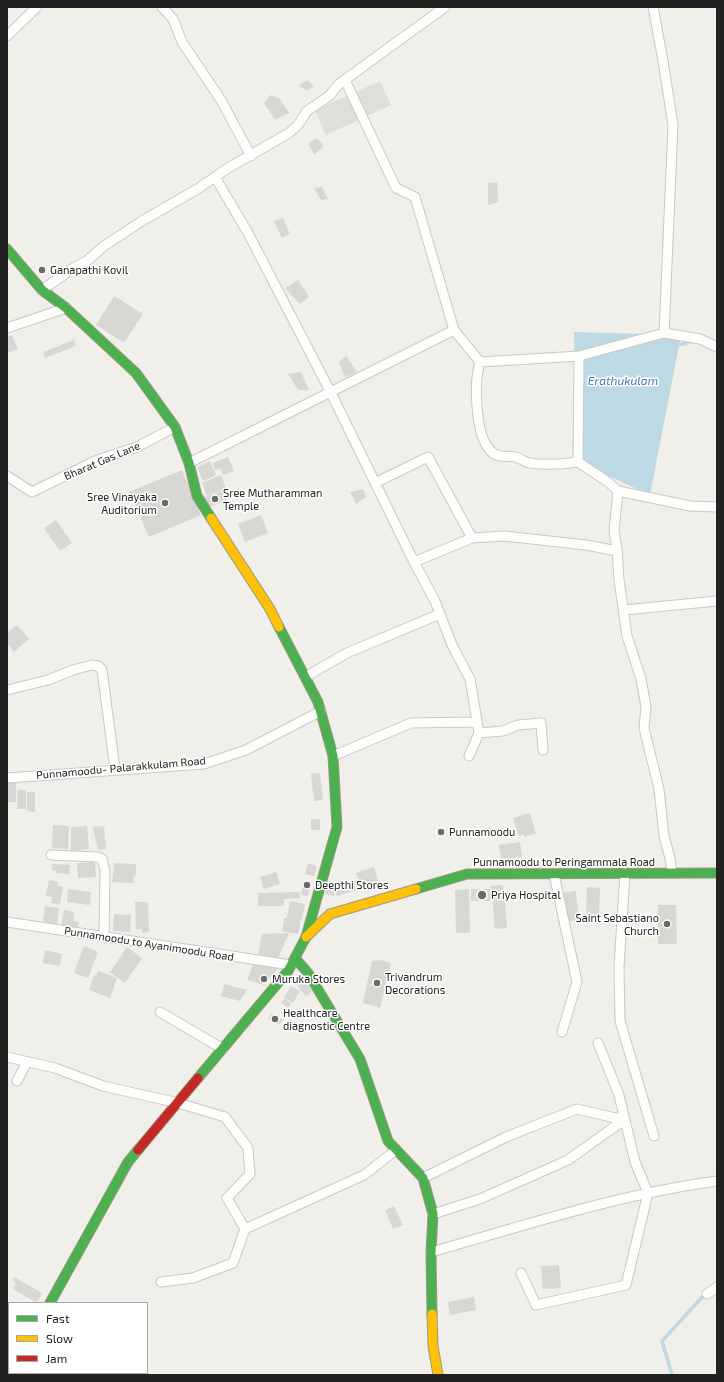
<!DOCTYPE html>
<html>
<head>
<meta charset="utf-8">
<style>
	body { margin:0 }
	#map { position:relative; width:724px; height:1382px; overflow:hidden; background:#f0efea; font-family:"Exo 2",sans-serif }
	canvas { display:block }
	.frame { position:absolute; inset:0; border:8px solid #222; pointer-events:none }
	.legend { position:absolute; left:8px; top:1302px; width:140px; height:72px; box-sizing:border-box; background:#fff; border:1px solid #a7a7a7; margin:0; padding:5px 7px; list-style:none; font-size:12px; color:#222 }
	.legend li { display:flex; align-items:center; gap:8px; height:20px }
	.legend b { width:20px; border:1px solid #a7a7a7 }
</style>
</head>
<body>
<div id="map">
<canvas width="724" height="1382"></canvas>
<div class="frame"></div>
<ul class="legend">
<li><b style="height:5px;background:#4caf50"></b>Fast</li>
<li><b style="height:5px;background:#ffc107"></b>Slow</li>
<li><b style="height:5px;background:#c62828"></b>Jam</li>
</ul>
</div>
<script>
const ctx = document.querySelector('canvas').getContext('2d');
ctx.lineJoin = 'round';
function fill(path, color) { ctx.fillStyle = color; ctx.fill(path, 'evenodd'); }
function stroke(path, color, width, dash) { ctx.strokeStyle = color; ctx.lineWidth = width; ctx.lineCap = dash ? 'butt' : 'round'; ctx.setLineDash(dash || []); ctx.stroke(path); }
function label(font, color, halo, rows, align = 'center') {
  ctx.font = font + ' "Exo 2",sans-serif'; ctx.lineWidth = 3; ctx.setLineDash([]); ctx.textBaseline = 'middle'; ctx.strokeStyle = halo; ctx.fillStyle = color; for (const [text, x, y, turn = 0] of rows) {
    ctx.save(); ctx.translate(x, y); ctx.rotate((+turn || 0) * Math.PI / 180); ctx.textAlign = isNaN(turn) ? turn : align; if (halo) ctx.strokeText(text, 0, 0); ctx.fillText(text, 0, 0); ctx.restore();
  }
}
const residential = new Path2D(`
	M380 81 391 105 326 135 315 110Z`);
const water = new Path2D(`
	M574 332 681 335 650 495 578 462Z`);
const stream = new Path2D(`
	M675 346 694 341
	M672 1375 662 1341 706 1293`);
const building = new Path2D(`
	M307 80 314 86 307 91 299 86Z
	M270 95 280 99 289 113 275 120 264 103Z
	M317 138 322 143 323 147 314 155 308 143Z
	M497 182 498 202 488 205V183Z
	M322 187 328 199 321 200 314 188Z
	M283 218 290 234 282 238 274 221Z
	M298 280 309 297 300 304 285 288Z
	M114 296 143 314 124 343 96 325Z
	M12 335 18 349 7 353V337Z
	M74 340 76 346 45 358 43 352Z
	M346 356 357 372 345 377 339 362Z
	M301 372 309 390H298L288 374Z
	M228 457 234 471 223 475 220 468 215 470 213 463Z
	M210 461 216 475 203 481 197 467Z
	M182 470 201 515 149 537 129 492Z
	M221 475 226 488 207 496 202 483Z
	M363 489 366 497 356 504 350 492Z
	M223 490 227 500 207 508 203 498Z
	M261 515 268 533 245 542 238 524Z
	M56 520 72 543 60 551 44 528Z
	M17 625 29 639 14 652 7 643V633Z
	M320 773 323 800 314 801 311 774Z
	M7 782 16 783V802H7Z
	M17 790H26V809H17Z
	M27 792H35V812L27 811Z
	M530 813 536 833 524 837V834L519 836 513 818Z
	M311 819H320V830H311Z
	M53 825 69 826 68 849 52 848Z
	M87 826 89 849 71 851V827Z
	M104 826 106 849 98 850 93 827Z
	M520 842 522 857 501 860 499 845Z
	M95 862 96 877 78 878 77 863Z
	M114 863 136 864V876H134L133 883 112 882Z
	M308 863 317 866 314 876 305 874Z
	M52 864 70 865 69 874 56 873V871L52 870Z
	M374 867 379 884 362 890 356 873Z
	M276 872 280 884 264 889 260 877Z
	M49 880 58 882 57 886 63 887 60 904 51 903 52 897 46 896Z
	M356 880 358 890 336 896V885Z
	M303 882 311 883 308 896 301 895Z
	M327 883 336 884 334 896 325 894Z
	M503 885 507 928 495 929 491 886Z
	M587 887 600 888 599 915H586Z
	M68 889 91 892 90 905 67 902Z
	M469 889 470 933H456L455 890Z
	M471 889H491V901H471Z
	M576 891 579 920 563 922 561 893Z
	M300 892V898L284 899V906H258V893Z
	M290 901 305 904 302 920 296 919 301 921 298 934 282 931 284 918H287Z
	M135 902H148L149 932 142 933V929H136Z
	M658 905H676L677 944H658Z
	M45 906 59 908 57 925 43 921Z
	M64 910 74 912 73 921 79 922 77 930 61 927Z
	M114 914 131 915 130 932 113 931Z
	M289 933 278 958 258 954 262 934Z
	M84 946 98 952 88 978 74 973Z
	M127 947 142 958 125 983 110 972Z
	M45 950 62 954 60 966 43 963Z
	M382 960 391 963 380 1008 363 1003 372 961Z
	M254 962 280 966 264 985 247 980Z
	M98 971 117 978 110 998 89 990 94 975 96 976Z
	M301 976 312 991 306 996 294 982Z
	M224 984 247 990 240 1001 221 996Z
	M291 986 300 991 293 1003 284 998Z
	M284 999 291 1003 288 1008 281 1003Z
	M272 1013 283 1020 279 1025 268 1019Z
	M394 1206 403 1225 393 1229 385 1210Z
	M559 1265 561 1288 543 1289 541 1266Z
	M14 1277 42 1293 37 1303 13 1289 16 1283 12 1280Z
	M474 1297 476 1310 450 1315 448 1302Z`);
const street = new Path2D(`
	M162 7 173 19 182 42 221 100 251 156
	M653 7 663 61 673 125 664 333 700 339 717 347
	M7 36 37 7
	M345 80 396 188 415 197 454 330 480 362 579 356 664 333
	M215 177 248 233 330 391 414 562 472 538 504 536 586 545 617 551
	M42 290 72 269 88 260 104 246 142 221 199 188 228 168 289 133 298 125 307 111 329 96 339 84 445 7
	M7 328 66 308
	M480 362C474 381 475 435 490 450 497 459 506 455 515 457 520 458 525 462 529 463 543 465 564 464 578 462L608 482 618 491 614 531 617 549 619 580 627 636 641 679 646 707 644 728 659 789 664 836 670 858 672 873
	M578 462 579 356
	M189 463 454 330
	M7 476 32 492 95 461 137 447 175 427
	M375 483 428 457 472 538
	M618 491 690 506 717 507
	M414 562 435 601 452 645 470 679 479 733 503 731 518 725 541 723 543 750
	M624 610 717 601
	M305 677 347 653 440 614
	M7 690 48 680 73 670 92 665 98 666 102 670 115 769
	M333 756 411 723 476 722
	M469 756 479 733
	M7 778 204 764 246 750 321 711
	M51 855 98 857 102 859 105 871 104 937
	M625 873 619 967 620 1021 654 1136
	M554 874 577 982 562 1032
	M7 922 291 965
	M160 1012 223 1049
	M7 1057 55 1068 103 1086 178 1103 225 1117 248 1148 250 1174 227 1198 245 1229 233 1263 193 1278 161 1282
	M17 1081 27 1062
	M423 1178 506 1137 577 1109 624 1120
	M433 1214 480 1199 568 1160 624 1120
	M245 1229 364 1175 396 1150
	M431 1252C526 1225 620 1194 717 1181
	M521 1273 536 1305 626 1285 648 1193 635 1162 619 1095 598 1043
	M707 1294 717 1287
	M141 1373 142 1375`);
const fast = new Path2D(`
	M7 249 42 290 66 308 136 373 175 427 189 463 197 496 211 518
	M416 889 467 874 717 873
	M295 958 308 973 360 1059 388 1141 423 1178 433 1214 431 1252 432 1314
	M198 1078 288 971 306 937 337 827 333 756 318 702 279 627
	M50 1303 128 1162 138 1150
	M8 1375 10 1373`);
const slow = new Path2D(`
	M211 518 270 609 279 627
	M306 937 330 914 416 889
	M432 1314 433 1346 438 1375`);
const jam = new Path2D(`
	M138 1150 198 1078`);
const markers = [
	[42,270,4,"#6a6a68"],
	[215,499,4,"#6a6a68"],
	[165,503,4,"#6a6a68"],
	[441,832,4,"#6a6a68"],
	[307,885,4,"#6a6a68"],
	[482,895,5,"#6a6a68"],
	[667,924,4,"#6a6a68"],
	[264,979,4,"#6a6a68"],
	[377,983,4,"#6a6a68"],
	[275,1019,4,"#6a6a68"]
];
const poiNames = [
	["Ganapathi Kovil",50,270],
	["Sree Mutharamman",223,493],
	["Temple",223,506],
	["Sree Vinayaka",157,497,"right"],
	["Auditorium",157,510,"right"],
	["Punnamoodu",449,832],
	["Deepthi Stores",315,885],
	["Priya Hospital",491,895],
	["Saint Sebastiano",659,918,"right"],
	["Church",659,931,"right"],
	["Trivandrum",385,977],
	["Decorations",385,990],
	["Muruka Stores",272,979],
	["Healthcare",283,1013],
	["diagnostic Centre",283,1026]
];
const streetNames = [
	["Bharat Gas Lane",102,461,-23],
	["Punnamoodu- Palarakkulam Road",121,768,-5],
	["Punnamoodu to Peringammala Road",564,862],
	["Punnamoodu to Ayanimoodu Road",149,944,9]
];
const waterNames = [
	["Erathukulam",623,381]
];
fill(residential, '#dfdedb');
fill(water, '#bcd9e4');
stroke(stream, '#bcd9e4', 3.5);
fill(building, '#d8d7d3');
stroke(street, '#c9c8c6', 11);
stroke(fast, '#979b80', 11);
stroke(slow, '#979b80', 11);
stroke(jam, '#979b80', 11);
stroke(street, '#fdfdfc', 9);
stroke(fast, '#4caf50', 9);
stroke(slow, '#ffc107', 9);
stroke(jam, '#c62828', 9);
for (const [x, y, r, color] of markers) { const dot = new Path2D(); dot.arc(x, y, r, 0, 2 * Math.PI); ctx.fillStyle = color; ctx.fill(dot); stroke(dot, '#fff', 1.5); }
label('11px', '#222', '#fff', poiNames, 'left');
label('11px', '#222', '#fff', streetNames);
label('italic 12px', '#4676b9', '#fff', waterNames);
</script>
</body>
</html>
